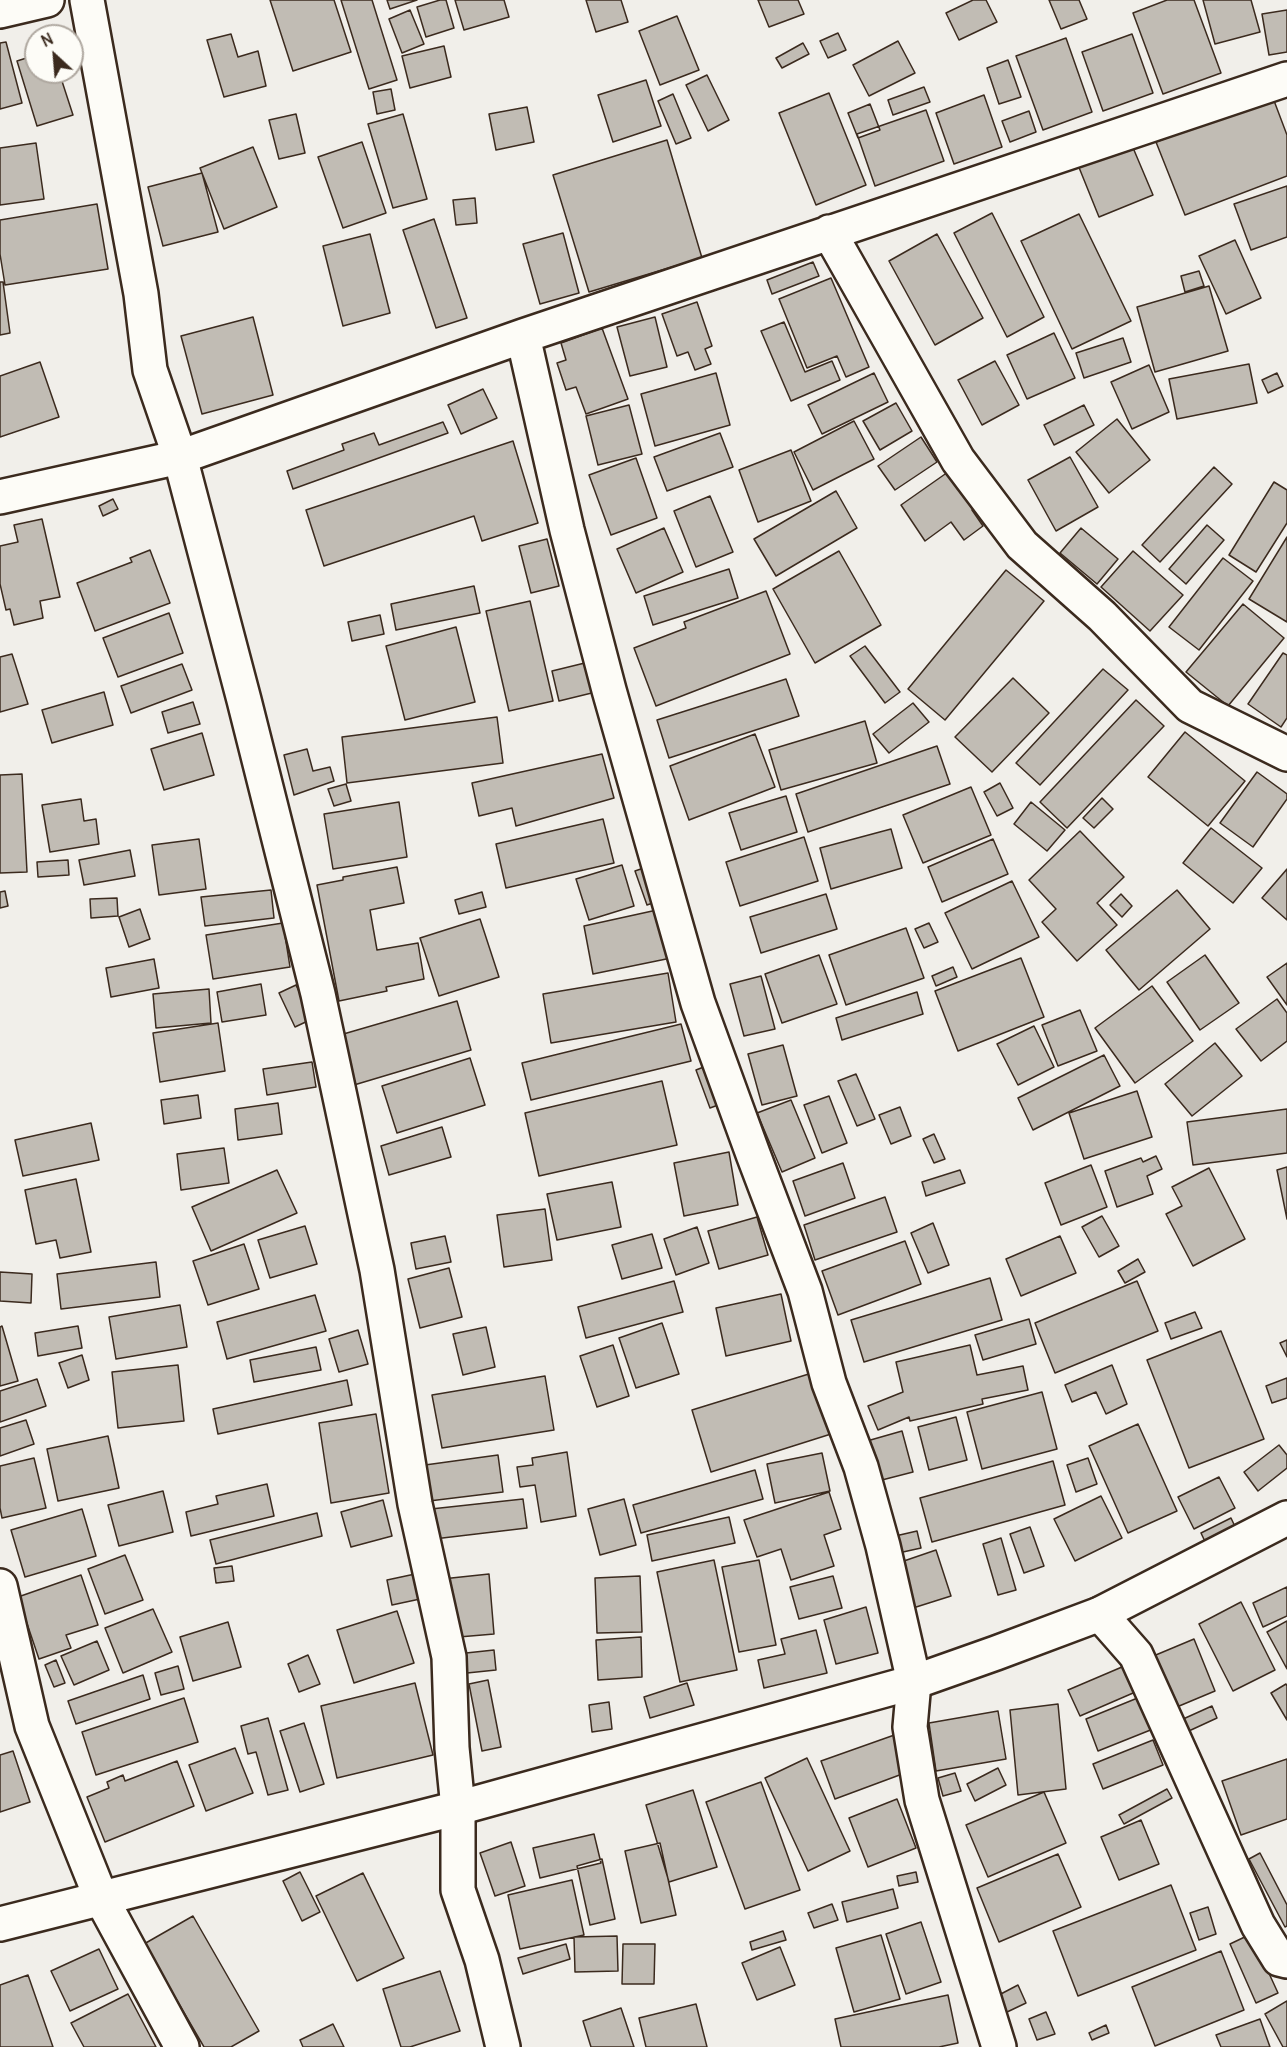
<!DOCTYPE html>
<html>
<head>
<meta charset="utf-8">
<style>
	body { margin:0 }
	#map { position:relative; width:1287px; height:2047px; overflow:hidden; background:#f1efea; font-family:Delius,sans-serif }
	canvas { display:block }
	.north { position:absolute; left:24px; top:24px; width:60px; height:60px; box-sizing:border-box; background:#fdfcf7; border:2px solid #afa8a0; border-radius:50%; rotate:334deg; font-size:16px; font-weight:700; line-height:24px; text-align:center; color:#3b2a1e }
	.north::after { content:''; display:block; margin:auto; width:21px; height:27px; background:#3b2a1e; clip-path:polygon(50% 0,100% 100%,50% 72%,0 100%) }
</style>
</head>
<body>
<div id="map">
<canvas width="1287" height="2047"></canvas>
<div class="north">N</div>
</div>
<script>
const ctx = document.querySelector('canvas').getContext('2d');
ctx.lineJoin = 'round';
function fill(path, color) { ctx.fillStyle = color; ctx.fill(path, 'evenodd'); }
function stroke(path, color, width, dash) { ctx.strokeStyle = color; ctx.lineWidth = width; ctx.lineCap = dash ? 'butt' : 'round'; ctx.setLineDash(dash || []); ctx.stroke(path); }
const building = new Path2D(`
	M270 0H334L351 52 293 71Z
	M341 0H372L397 80 369 89Z
	M387 0H417L390 9Z
	M440 0H446L454 28 426 37 417 7Z
	M455 0H504L509 17 464 30Z
	M586 0H621L628 22 596 32Z
	M758 0H798L804 14 769 27Z
	M973 0H986L997 22 959 40 946 13Z
	M1049 0H1079L1087 19 1061 29Z
	M1167 0H1194L1221 73 1163 94 1133 13Z
	M1203 0H1251L1260 32 1215 44Z
	M410 10 424 44 402 53 389 19Z
	M1287 10V52L1269 55 1262 14Z
	M677 16 699 70 660 85 639 31Z
	M838 33 846 50 828 58 820 41Z
	M231 34 238 57 258 51 266 86 224 97 207 40Z
	M1132 34 1153 93 1103 111 1082 52Z
	M1066 38 1092 112 1043 130 1016 56Z
	M898 41 915 73 869 96 853 65Z
	M6 42 22 103 0 109V43Z
	M803 43 809 54 782 68 776 58Z
	M444 46 451 77 410 88 402 56Z
	M36 55V72H59L73 115 37 126 17 61Z
	M1008 60 1021 97 999 104 987 68Z
	M707 75 729 120 708 131 686 85Z
	M646 80 661 126 613 142 598 95Z
	M924 87 930 102 893 115 888 100Z
	M391 89 395 110 377 114 373 92Z
	M829 93 866 185 816 205 779 113Z
	M673 94 691 138 676 144 658 101Z
	M984 95 1002 147 954 164 936 113Z
	M1273 98 1287 135V176L1185 215 1156 142Z
	M870 104 880 130 858 138 848 113Z
	M527 107 534 142 496 150 489 114Z
	M926 110 944 161 875 186 857 134Z
	M1029 111 1036 132 1010 142 1002 121Z
	M296 114 305 153 279 159 269 120Z
	M403 114 427 199 393 208 368 124Z
	M667 140 702 258 589 292 553 175Z
	M362 142 386 213 343 228 318 157Z
	M36 143 44 199 0 205V148Z
	M1131 143 1153 195 1099 217 1078 165Z
	M253 147 277 207 224 229 200 168Z
	M202 173 218 232 163 246 148 187Z
	M1287 186V237L1251 250 1234 204Z
	M475 198 477 223 456 225 453 200Z
	M97 204 108 269 5 285 0 254V220Z
	M992 213 1044 317 1007 337 954 233Z
	M1079 214 1131 321 1072 349 1021 241Z
	M434 219 467 318 436 328 403 230Z
	M563 233 579 293 540 304 523 244Z
	M370 234 390 313 343 326 323 246Z
	M937 234 983 318 935 345 889 261Z
	M1235 240 1261 298 1226 314 1199 256Z
	M813 262 819 276 772 294 767 280Z
	M1199 271 1204 286 1185 292 1181 276Z
	M831 278 869 367 846 377 837 356 807 368 779 299Z
	M0 282H3L10 333 0 335Z
	M1209 286 1228 351 1155 372 1137 307Z
	M697 302 712 346 705 349 711 364 695 370 688 352 677 356 662 314Z
	M253 317 273 395 202 414 181 336Z
	M655 317 667 367 630 376 617 327Z
	M784 322 805 372 832 361 840 380 791 401 761 331Z
	M602 328 628 399 586 414 576 387 566 390 557 363 566 360 561 343Z
	M1054 333 1075 378 1027 399 1007 355Z
	M1123 338 1131 362 1084 378 1076 353Z
	M995 361 1019 405 982 425 958 380Z
	M40 362 59 417 0 437V376Z
	M1249 364 1257 403 1177 419 1169 379Z
	M1149 365 1169 412 1132 429 1111 382Z
	M716 373 730 425 655 446 641 394Z
	M874 373 888 402 822 434 808 405Z
	M1277 373 1283 386 1268 393 1262 380Z
	M483 389 497 418 461 434 448 405Z
	M896 403 912 431 880 450 863 421Z
	M629 405 642 454 598 465 586 416Z
	M1084 405 1094 425 1054 445 1044 425Z
	M1117 419 1150 460 1109 493 1076 452Z
	M854 421 874 459 813 490 794 452Z
	M443 422 448 433 293 489 287 471 344 450 342 444 374 433 379 445Z
	M720 433 733 467 667 491 654 457Z
	M921 437 937 462 895 490 878 466Z
	M513 441 538 523 482 541 474 516 324 566 306 510Z
	M791 450 811 501 758 522 739 470Z
	M1070 457 1098 507 1056 531 1028 480Z
	M636 458 657 518 611 535 589 475Z
	M1214 467 1232 484 1160 562 1142 545Z
	M948 472 974 508 972 510 983 526 964 540 951 522 925 541 901 505Z
	M1274 482 1287 490V523L1256 572 1229 555Z
	M836 491 857 528 776 576 754 539Z
	M710 496 733 552 696 567 674 511Z
	M113 499 118 509 103 516 99 506Z
	M42 519 60 597 40 601 43 618 14 625 10 609 6 610 0 584V546L18 542 14 525Z
	M1207 525 1224 540 1186 584 1169 569Z
	M664 528 683 572 636 593 617 549Z
	M1081 528 1118 559 1097 584 1060 553Z
	M1287 537V622L1249 599Z
	M547 539 559 586 531 593 519 546Z
	M150 550 170 603 95 631 77 583 132 562 130 558Z
	M839 551 881 625 815 663 773 589Z
	M1133 551 1183 595 1150 631 1101 587Z
	M1223 558 1253 581 1199 650 1169 627Z
	M729 569 738 598 653 625 644 596Z
	M1006 570 1044 601 945 720 908 689Z
	M474 586 480 613 396 630 391 604Z
	M766 591 790 654 656 706 634 648 686 628 684 622Z
	M530 601 553 701 509 711 486 611Z
	M1243 604 1284 638 1228 706 1186 672Z
	M169 613 183 653 118 677 103 638Z
	M380 615 384 634 352 641 348 622Z
	M456 627 475 702 405 720 386 646Z
	M865 646 900 692 885 703 850 656Z
	M1283 653 1287 655V718L1281 727 1248 704Z
	M12 654 28 704 0 712V657Z
	M597 660 604 690 559 701 552 671Z
	M182 664 192 690 131 713 121 686Z
	M1103 669 1128 690 1040 785 1016 763Z
	M1013 678 1049 713 992 772 955 737Z
	M786 679 799 716 669 758 657 720Z
	M104 692 113 725 52 743 42 710Z
	M1136 700 1164 726 1067 828 1040 802Z
	M193 702 200 724 168 733 162 712Z
	M913 703 929 722 889 753 873 734Z
	M497 717 503 763 347 783 342 737Z
	M865 721 877 763 781 790 769 750Z
	M1185 732 1245 781 1208 826 1148 777Z
	M202 733 214 775 164 790 151 749Z
	M755 734 775 787 689 820 670 766Z
	M937 746 950 784 808 832 796 794Z
	M307 749 313 771 330 767 334 781 294 795 284 755Z
	M602 754 614 798 516 826 512 808 479 816 472 783Z
	M1257 772 1287 794V799L1253 847 1220 823Z
	M22 774 27 872 0 873V775Z
	M1000 783 1013 808 997 816 984 792Z
	M346 784 351 801 334 806 328 789Z
	M971 787 991 835 923 863 903 815Z
	M786 796 797 832 741 850 729 813Z
	M1102 798 1113 809 1094 828 1083 818Z
	M81 799 84 821 96 819 99 844 50 852 42 805Z
	M399 802 407 857 333 869 324 814Z
	M1031 802 1065 830 1047 851 1014 824Z
	M603 819 614 863 506 888 496 844Z
	M1211 828 1262 868 1233 903 1183 863Z
	M891 829 902 868 831 889 820 848Z
	M1080 831 1124 877 1097 903 1117 925 1077 961 1042 922 1056 909 1029 880Z
	M804 837 818 881 740 906 726 862Z
	M199 839 206 889 159 895 152 845Z
	M993 839 1008 874 942 902 928 867Z
	M130 850 135 876 84 885 79 860Z
	M68 860 69 875 38 877 37 862Z
	M655 864 667 898 647 905 635 871Z
	M622 865 634 906 589 920 576 879Z
	M397 867 404 903 370 910 377 950 418 943 424 979 386 987 387 991 339 1001 317 885 343 880V877Z
	M1287 869V920L1262 898Z
	M1012 881 1039 937 972 969 945 913Z
	M271 890 274 918 205 926 201 897Z
	M1177 890 1210 929 1139 990 1106 950Z
	M5 891 8 906 0 908V892Z
	M482 892 486 907 459 914 455 900Z
	M826 894 837 929 761 953 750 917Z
	M1121 894 1132 906 1122 917 1110 905Z
	M117 898 118 916 91 918 90 899Z
	M666 908 676 957 593 974 584 926Z
	M140 909 150 939 129 947 119 917Z
	M480 919 499 977 439 996 420 938Z
	M283 923 290 967 213 979 206 935Z
	M929 923 938 942 924 948 915 929Z
	M906 928 924 978 846 1005 829 955Z
	M819 955 837 1004 782 1023 765 974Z
	M1205 955 1239 1003 1200 1030 1167 982Z
	M1021 958 1044 1017 958 1051 935 991Z
	M154 959 159 988 111 997 106 968Z
	M1287 963V1005L1267 977Z
	M953 967 957 977 936 986 932 976Z
	M668 973 676 1022 551 1043 543 994Z
	M761 976 775 1029 744 1036 730 984Z
	M261 984 266 1015 222 1022 217 992Z
	M296 985 312 1019 295 1027 279 993Z
	M1152 986 1193 1041 1135 1083 1095 1028Z
	M209 989 211 1023 156 1028 153 994Z
	M917 992 923 1014 842 1040 836 1018Z
	M1277 999 1287 1013V1041L1261 1061 1236 1029Z
	M457 1001 471 1050 354 1085 340 1035Z
	M1080 1010 1097 1051 1058 1066 1042 1025Z
	M218 1023 225 1071 160 1082 153 1033Z
	M681 1024 691 1061 531 1100 522 1063Z
	M1034 1026 1054 1067 1018 1085 997 1044Z
	M1215 1043 1242 1076 1192 1116 1165 1084Z
	M783 1045 797 1096 762 1105 748 1054Z
	M1104 1055 1120 1086 1033 1130 1018 1098Z
	M470 1058 485 1105 397 1133 382 1086Z
	M312 1062 316 1087 267 1095 263 1069Z
	M714 1063 729 1101 710 1108 696 1070Z
	M856 1074 875 1119 857 1126 838 1081Z
	M662 1081 677 1145 539 1176 525 1113Z
	M1137 1091 1152 1137 1084 1159 1069 1113Z
	M198 1095 201 1118 164 1124 161 1100Z
	M829 1096 847 1143 822 1153 804 1105Z
	M791 1100 815 1158 782 1172 757 1113Z
	M278 1103 282 1134 238 1140 235 1109Z
	M900 1107 911 1136 891 1144 879 1115Z
	M1287 1109V1153L1193 1165 1187 1122Z
	M91 1123 99 1160 23 1176 15 1140Z
	M442 1127 451 1157 389 1175 381 1146Z
	M934 1134 945 1159 934 1163 923 1139Z
	M224 1148 229 1183 181 1190 177 1154Z
	M729 1152 738 1205 684 1216 674 1163Z
	M1156 1156 1162 1169 1147 1176 1153 1194 1117 1207 1105 1171 1141 1158 1143 1162Z
	M843 1163 855 1198 805 1216 793 1181Z
	M1091 1165 1107 1207 1061 1225 1045 1183Z
	M1287 1167V1219L1277 1170Z
	M1209 1168 1245 1239 1193 1266 1166 1214 1182 1206 1172 1187Z
	M277 1170 297 1213 211 1251 192 1207Z
	M960 1170 965 1183 926 1196 922 1182Z
	M76 1179 91 1252 60 1258 56 1240 36 1244 25 1190Z
	M612 1182 621 1227 557 1240 547 1194Z
	M885 1197 897 1232 815 1260 804 1225Z
	M545 1209 552 1260 504 1267 497 1215Z
	M1102 1216 1119 1246 1099 1257 1082 1227Z
	M757 1217 768 1255 719 1269 708 1231Z
	M933 1223 949 1265 928 1273 911 1233Z
	M305 1226 317 1264 270 1278 258 1240Z
	M697 1227 709 1263 676 1275 664 1239Z
	M652 1234 662 1268 622 1279 612 1245Z
	M445 1236 451 1262 416 1269 411 1243Z
	M1060 1236 1076 1273 1021 1296 1006 1259Z
	M905 1241 921 1284 838 1315 822 1271Z
	M244 1244 259 1289 208 1305 193 1261Z
	M1138 1259 1145 1272 1125 1283 1118 1271Z
	M156 1262 160 1297 61 1309 57 1274Z
	M449 1268 462 1317 420 1328 408 1279Z
	M0 1272 32 1274 31 1303 0 1301Z
	M990 1278 1002 1320 864 1362 851 1320Z
	M674 1281 683 1312 586 1338 578 1307Z
	M1137 1281 1158 1331 1055 1373 1035 1323Z
	M781 1294 791 1341 726 1356 716 1308Z
	M315 1295 326 1331 227 1359 217 1322Z
	M180 1305 187 1347 116 1359 109 1317Z
	M1195 1312 1202 1328 1171 1339 1165 1323Z
	M1029 1319 1036 1344 983 1360 975 1335Z
	M662 1323 679 1374 636 1388 619 1338Z
	M2 1326 18 1381 0 1386V1327Z
	M78 1326 82 1348 38 1356 35 1333Z
	M486 1327 495 1367 463 1375 453 1334Z
	M358 1330 368 1364 339 1372 329 1339Z
	M1221 1331 1264 1439 1189 1468 1147 1360Z
	M1287 1340V1357L1280 1343Z
	M613 1345 629 1396 597 1407 580 1356Z
	M970 1345 977 1375 1023 1366 1028 1390 982 1399 983 1404 910 1421 909 1417 878 1430 868 1406 903 1392 896 1362Z
	M316 1347 321 1370 254 1382 250 1360Z
	M82 1355 89 1380 68 1388 59 1363Z
	M178 1365 184 1421 118 1428 112 1372Z
	M1112 1365 1127 1404 1106 1414 1096 1392 1072 1402 1065 1385Z
	M812 1373 831 1434 711 1472 692 1410Z
	M545 1376 554 1430 442 1448 432 1395Z
	M1287 1378V1398L1272 1403 1266 1386Z
	M37 1379 46 1406 0 1422V1391Z
	M347 1380 352 1405 218 1434 213 1409Z
	M1042 1392 1057 1449 982 1469 967 1412Z
	M376 1414 389 1493 331 1503 319 1423Z
	M956 1417 967 1460 929 1470 918 1427Z
	M26 1420 34 1444 0 1456V1428Z
	M1138 1424 1177 1511 1128 1533 1089 1446Z
	M902 1431 913 1472 878 1481 867 1441Z
	M108 1436 119 1488 58 1501 47 1449Z
	M1279 1445 1287 1455V1468L1258 1491 1244 1472Z
	M567 1452 576 1516 541 1522 535 1485 520 1487 517 1467 533 1465 532 1458Z
	M822 1453 830 1491 775 1503 767 1464Z
	M498 1455 503 1492 429 1501 425 1465Z
	M34 1458 46 1508 2 1518 0 1508V1466Z
	M1088 1458 1097 1484 1076 1492 1067 1465Z
	M1053 1461 1065 1505 932 1542 920 1498Z
	M755 1470 763 1499 641 1533 633 1505Z
	M1219 1477 1235 1508 1194 1529 1178 1497Z
	M267 1484 274 1516 191 1536 186 1512 218 1504 216 1496Z
	M163 1491 173 1532 119 1546 108 1505Z
	M829 1492 841 1529 824 1535 834 1566 791 1580 781 1549 757 1557 744 1520Z
	M1101 1496 1122 1538 1075 1561 1054 1519Z
	M523 1499 527 1528 434 1539 431 1509Z
	M624 1499 636 1545 600 1555 588 1509Z
	M383 1500 392 1536 351 1547 341 1512Z
	M82 1509 96 1556 25 1577 11 1530Z
	M317 1513 322 1536 216 1564 210 1540Z
	M729 1517 735 1543 652 1561 647 1535Z
	M1231 1518 1238 1533 1208 1548 1201 1533Z
	M1030 1527 1044 1566 1024 1573 1010 1534Z
	M917 1531 921 1548 894 1554 891 1537Z
	M1001 1538 1016 1590 998 1595 983 1544Z
	M936 1550 951 1596 913 1608 898 1563Z
	M125 1555 143 1600 105 1614 88 1569Z
	M714 1560 737 1670 680 1682 657 1572Z
	M759 1560 776 1645 739 1652 722 1567Z
	M232 1566 234 1581 216 1583 214 1568Z
	M415 1574 420 1599 392 1605 387 1580Z
	M489 1574 494 1634 447 1638 442 1579Z
	M81 1575 98 1625 66 1635 71 1648 39 1659 18 1597Z
	M640 1576 642 1632 597 1633 595 1578Z
	M833 1576 842 1608 799 1619 790 1587Z
	M1287 1587V1616L1263 1627 1253 1603Z
	M1241 1602 1275 1670 1233 1691 1199 1624Z
	M866 1607 878 1653 836 1664 824 1620Z
	M153 1609 172 1652 123 1673 105 1628Z
	M397 1611 414 1663 354 1683 337 1630Z
	M1287 1621V1669L1267 1632Z
	M228 1622 241 1667 193 1681 180 1637Z
	M816 1630 827 1673 764 1688 758 1660 785 1654 781 1639Z
	M641 1637 642 1677 598 1680 596 1640Z
	M1194 1639 1215 1691 1172 1709 1151 1657Z
	M97 1641 109 1670 74 1685 61 1656Z
	M494 1650 496 1670 467 1673 466 1653Z
	M308 1655 320 1684 299 1692 288 1664Z
	M56 1660 65 1683 54 1687 45 1665Z
	M1129 1664 1140 1690 1080 1716 1068 1690Z
	M178 1666 184 1689 161 1695 155 1673Z
	M143 1675 150 1699 76 1724 68 1701Z
	M488 1680 501 1747 482 1751 469 1684Z
	M415 1683 433 1755 337 1778 321 1706Z
	M687 1683 694 1705 650 1718 644 1697Z
	M1286 1684 1287 1686V1720L1271 1693Z
	M1140 1697 1153 1729 1098 1751 1086 1719Z
	M184 1698 198 1742 96 1775 82 1732Z
	M609 1702 612 1729 592 1732 589 1705Z
	M1058 1704 1066 1789 1018 1795 1010 1710Z
	M1212 1706 1217 1718 1178 1736 1172 1724Z
	M998 1711 1006 1759 936 1771 929 1723Z
	M268 1718 288 1790 268 1795 256 1752 248 1754 241 1726Z
	M304 1723 324 1784 300 1792 280 1731Z
	M900 1733 913 1770 835 1799 821 1761Z
	M1153 1740 1163 1765 1103 1789 1093 1764Z
	M235 1748 253 1793 206 1811 189 1765Z
	M13 1751 30 1802 0 1812V1755Z
	M807 1758 850 1851 808 1871 765 1778Z
	M1287 1759V1819L1241 1835 1222 1781Z
	M177 1761 194 1806 105 1842 87 1797 109 1788 107 1782 123 1775 125 1781Z
	M998 1768 1006 1785 975 1801 967 1784Z
	M955 1773 961 1791 943 1796 938 1778Z
	M761 1782 800 1890 745 1909 706 1802Z
	M1167 1789 1172 1798 1124 1824 1119 1815Z
	M693 1790 717 1867 669 1882 646 1805Z
	M1044 1792 1066 1843 988 1877 966 1825Z
	M897 1799 916 1848 868 1867 849 1818Z
	M1141 1820 1159 1864 1119 1880 1101 1837Z
	M594 1834 601 1863 540 1878 533 1848Z
	M511 1842 525 1886 495 1896 480 1853Z
	M660 1843 676 1915 641 1923 625 1851Z
	M1260 1853 1287 1905V1926L1285 1927 1249 1859Z
	M1058 1854 1081 1907 999 1942 977 1888Z
	M602 1859 615 1919 590 1925 577 1866Z
	M300 1872 320 1912 302 1921 283 1881Z
	M916 1872 918 1882 899 1886 897 1876Z
	M363 1873 404 1958 357 1981 316 1896Z
	M572 1880 584 1935 520 1949 508 1895Z
	M1171 1885 1196 1950 1078 1996 1053 1931Z
	M893 1889 898 1908 847 1922 842 1902Z
	M832 1904 838 1920 814 1928 808 1913Z
	M1208 1907 1216 1934 1199 1940 1190 1913Z
	M193 1916 259 2031 231 2047H204L144 1944Z
	M921 1922 941 1982 906 1994 886 1934Z
	M783 1931 786 1940 752 1950 750 1942Z
	M1251 1934 1278 1993 1256 2003 1230 1944Z
	M881 1935 900 1999 854 2012 836 1948Z
	M617 1936 618 1971 575 1972 574 1937Z
	M566 1944 570 1959 523 1974 518 1958Z
	M623 1944H655L654 1984H622Z
	M780 1947 795 1985 757 2000 742 1963Z
	M99 1949 118 1989 70 2011 51 1971Z
	M1221 1951 1244 2010 1155 2046 1132 1987Z
	M440 1971 460 2031 410 2047H401L383 1989Z
	M28 1975 53 2047H0V1985Z
	M1018 1985 1026 2003 1005 2013 997 1996Z
	M128 1994 156 2047H84L71 2023Z
	M948 1995 958 2043 939 2047H841L835 2019Z
	M1287 2001V2047H1283L1265 2014Z
	M696 2004 707 2047H646L639 2018Z
	M621 2008 634 2047H591L583 2021Z
	M1046 2012 1055 2034 1037 2040 1029 2019Z
	M1260 2019 1270 2047H1221L1216 2035Z
	M333 2024 344 2047H303L300 2040Z
	M1106 2025 1109 2033 1092 2040 1089 2033Z`);
const minor = new Path2D(`
	M87 0 141 294 150 370 180 457 244 700 318 994 377 1270 415 1504 449 1657 452 1748 458 1808V1890L482 1960 503 2047
	M0 11 47 0
	M829 232 958 460 1022 545 1102 616 1190 706 1287 754
	M523 336 567 530 609 690 698 1003 753 1154 805 1291 829 1383 861 1467 883 1546 914 1682 910 1727 922 1800 999 2047
	M0 497 180 457 523 336 1287 79
	M0 1586 32 1726 101 1898 182 2047
	M1100 1614 1136 1655 1258 1925 1279 1959 1287 1961`);
const tertiary = new Path2D(`
	M0 1924 458 1808 914 1682 996 1653 1100 1614 1287 1518`);
fill(building, '#c1bcb4');
stroke(building, '#3b2a1e', 1.5);
stroke(minor, '#3b2a1e', 38);
stroke(tertiary, '#3b2a1e', 38);
stroke(minor, '#fdfcf7', 33);
stroke(tertiary, '#fdfcf7', 33);
</script>
</body>
</html>
